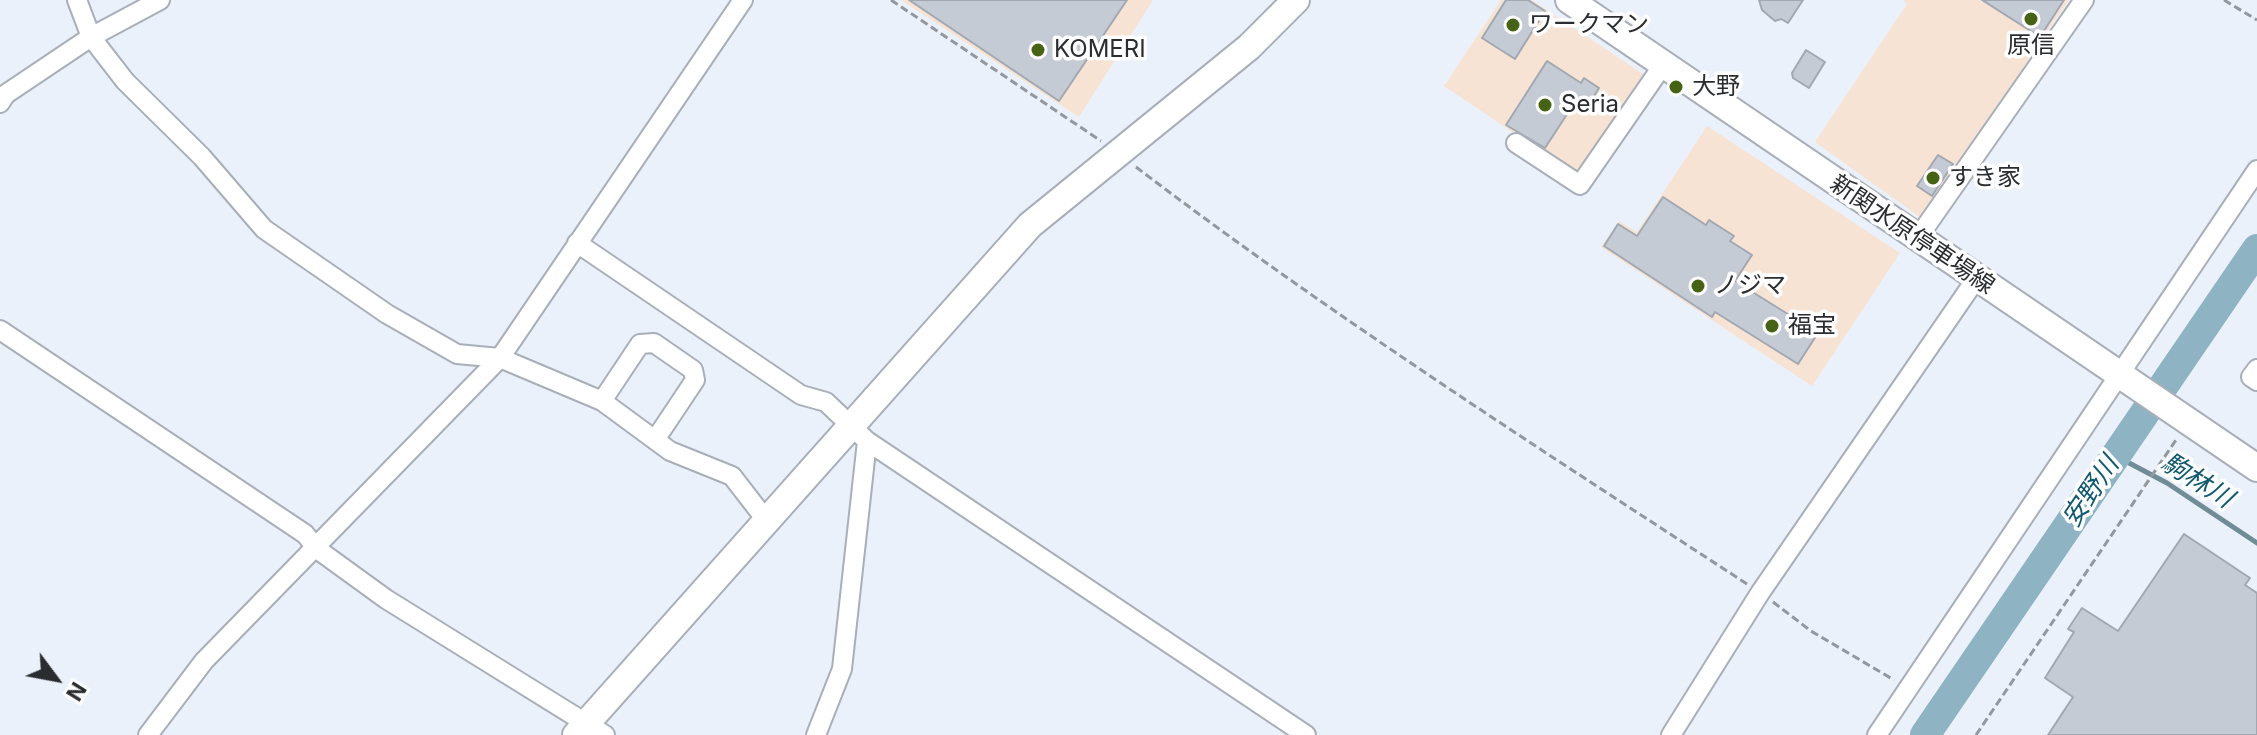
<!DOCTYPE html>
<html>
<head>
<meta charset="utf-8">
<style>
	body { margin:0 }
	#map { position:relative; width:2257px; height:735px; overflow:hidden; background:#ebf1fb; font-family:Inter,sans-serif }
	canvas { display:block }
	.north { position:absolute; left:16px; top:639px; width:80px; height:80px; -webkit-text-stroke:6px #fefefe; paint-order:stroke; rotate:122deg; font-size:22px; font-weight:700; line-height:32px; text-align:center; color:#2a2d30 }
	.north::after { content:''; display:block; margin:auto; width:28px; height:36px; background:#2a2d30; clip-path:polygon(50% 0,100% 100%,50% 72%,0 100%) }
</style>
</head>
<body>
<div id="map">
<canvas width="2257" height="735"></canvas>
<div class="north">N</div>
</div>
<script>
const ctx = document.querySelector('canvas').getContext('2d');
ctx.lineJoin = 'round';
function fill(path, color) { ctx.fillStyle = color; ctx.fill(path, 'evenodd'); }
function stroke(path, color, width, dash) { ctx.strokeStyle = color; ctx.lineWidth = width; ctx.lineCap = dash ? 'butt' : 'round'; ctx.setLineDash(dash || []); ctx.stroke(path); }
function label(font, color, halo, rows, align = 'center') {
  ctx.font = font + ' Inter,"Noto Sans JP",sans-serif'; ctx.lineWidth = 7; ctx.setLineDash([]); ctx.textBaseline = 'middle'; ctx.strokeStyle = halo; ctx.fillStyle = color; for (const [text, x, y, turn = 0] of rows) {
    ctx.save(); ctx.translate(x, y); ctx.rotate((+turn || 0) * Math.PI / 180); ctx.textAlign = isNaN(turn) ? turn : align; if (halo) ctx.strokeText(text, 0, 0); ctx.fillText(text, 0, 0); ctx.restore();
  }
}
const commercial = new Path2D(`
	M901 0H1153L1079 117Z
	M1501 0H1532L1643 74 1576 175 1444 86Z
	M1903 0H2069L1921 218 1815 142 1907 4Z
	M1707 126 1900 253 1812 386 1601 247 1619 221 1637 232Z`);
const stream = new Path2D(`
	M2114 455 2167 483 2257 543`);
const river = new Path2D(`
	M1925 735 2257 249`);
const building = new Path2D(`
	M909 0H1127L1059 101Z
	M1506 0H1528L1545 11 1515 59 1482 38Z
	M1759 0H1803L1788 23 1781 19 1775 21 1762 10Z
	M1982 0H2064L2040 37Z
	M1806 50 1825 62 1809 88 1793 78 1792 73Z
	M1547 61 1581 83 1584 78 1599 88 1586 109 1575 102 1545 148 1506 125Z
	M1938 155 1953 164 1932 196 1917 186Z
	M1663 197 1706 225 1709 220 1734 236 1730 241 1752 255 1735 281 1818 333 1798 364 1715 312 1712 317 1604 246 1618 224 1637 236Z
	M2184 534 2250 578 2245 585 2257 593V735H2048L2073 697 2045 678 2074 632 2068 629 2082 608 2118 631Z`);
const path = new Path2D(`
	M891 0 1101 141
	M2224 0 2257 20
	M1136 167C1333 317 1540 449 1747 584
	M1773 602 1811 631 1894 680
	M1976 735 2178 437`);
const street = new Path2D(`
	M77 0 91 37 125 81 202 157 264 229 387 314 457 354 500 358 602 401 670 451 732 476 766 520
	M0 103 6 94 91 37 160 0
	M1516 143 1580 185 1663 65
	M1917 239 2084 0
	M577 243 801 395 826 402 867 441 1306 735
	M0 330 305 534 317 549 386 599 605 735
	M2257 369 2251 377 2257 381
	M602 401 640 344 654 343 693 370 695 380 655 440
	M148 735 204 661 500 358 743 0
	M816 735 842 669 867 441
	M1671 735 1760 593 1976 279
	M1877 735 2257 170`);
const secondary = new Path2D(`
	M1569 0 2257 468
	M576 735 1030 225 1249 47 1296 0`);
const markers = [
	[2031,19,8,"#456215"],
	[1513,25,8,"#456215"],
	[1038,50,8,"#456215"],
	[1676,87,8,"#456215"],
	[1545,105,8,"#456215"],
	[1933,178,8,"#456215"],
	[1698,286,8,"#456215"],
	[1772,326,8,"#456215"]
];
const poiNames = [
	["ワークマン",1529,25],
	["原信",2031,46,"center"],
	["KOMERI",1054,50],
	["大野",1692,87],
	["Seria",1561,105],
	["すき家",1949,178],
	["ノジマ",1714,286],
	["福宝",1788,326]
];
const streetNames = [
	["新関水原停車場線",1912,235,34]
];
const waterNames = [
	["駒林川",2197,481,32],
	["安野川",2091,492,-56]
];
fill(commercial, '#f7e3d4');
stroke(stream, '#708c97', 5);
stroke(river, '#8eb4c3', 30);
fill(building, '#c4cbd4');
stroke(building, '#a2a8b1', 2);
stroke(street, '#a8afb8', 22);
stroke(secondary, '#a8afb8', 30);
stroke(path, '#93979e', 3, [8, 4]);
stroke(street, '#fff', 18);
stroke(secondary, '#fff', 26);
for (const [x, y, r, color] of markers) { const dot = new Path2D(); dot.arc(x, y, r, 0, 2 * Math.PI); ctx.fillStyle = color; ctx.fill(dot); stroke(dot, '#fefefe', 3); }
label('24px', '#2a2d30', '#fefefe', poiNames, 'left');
label('24px', '#2a2d30', '#fefefe', streetNames);
label('italic 26px', '#10596f', '#fefefe', waterNames);
</script>
</body>
</html>
